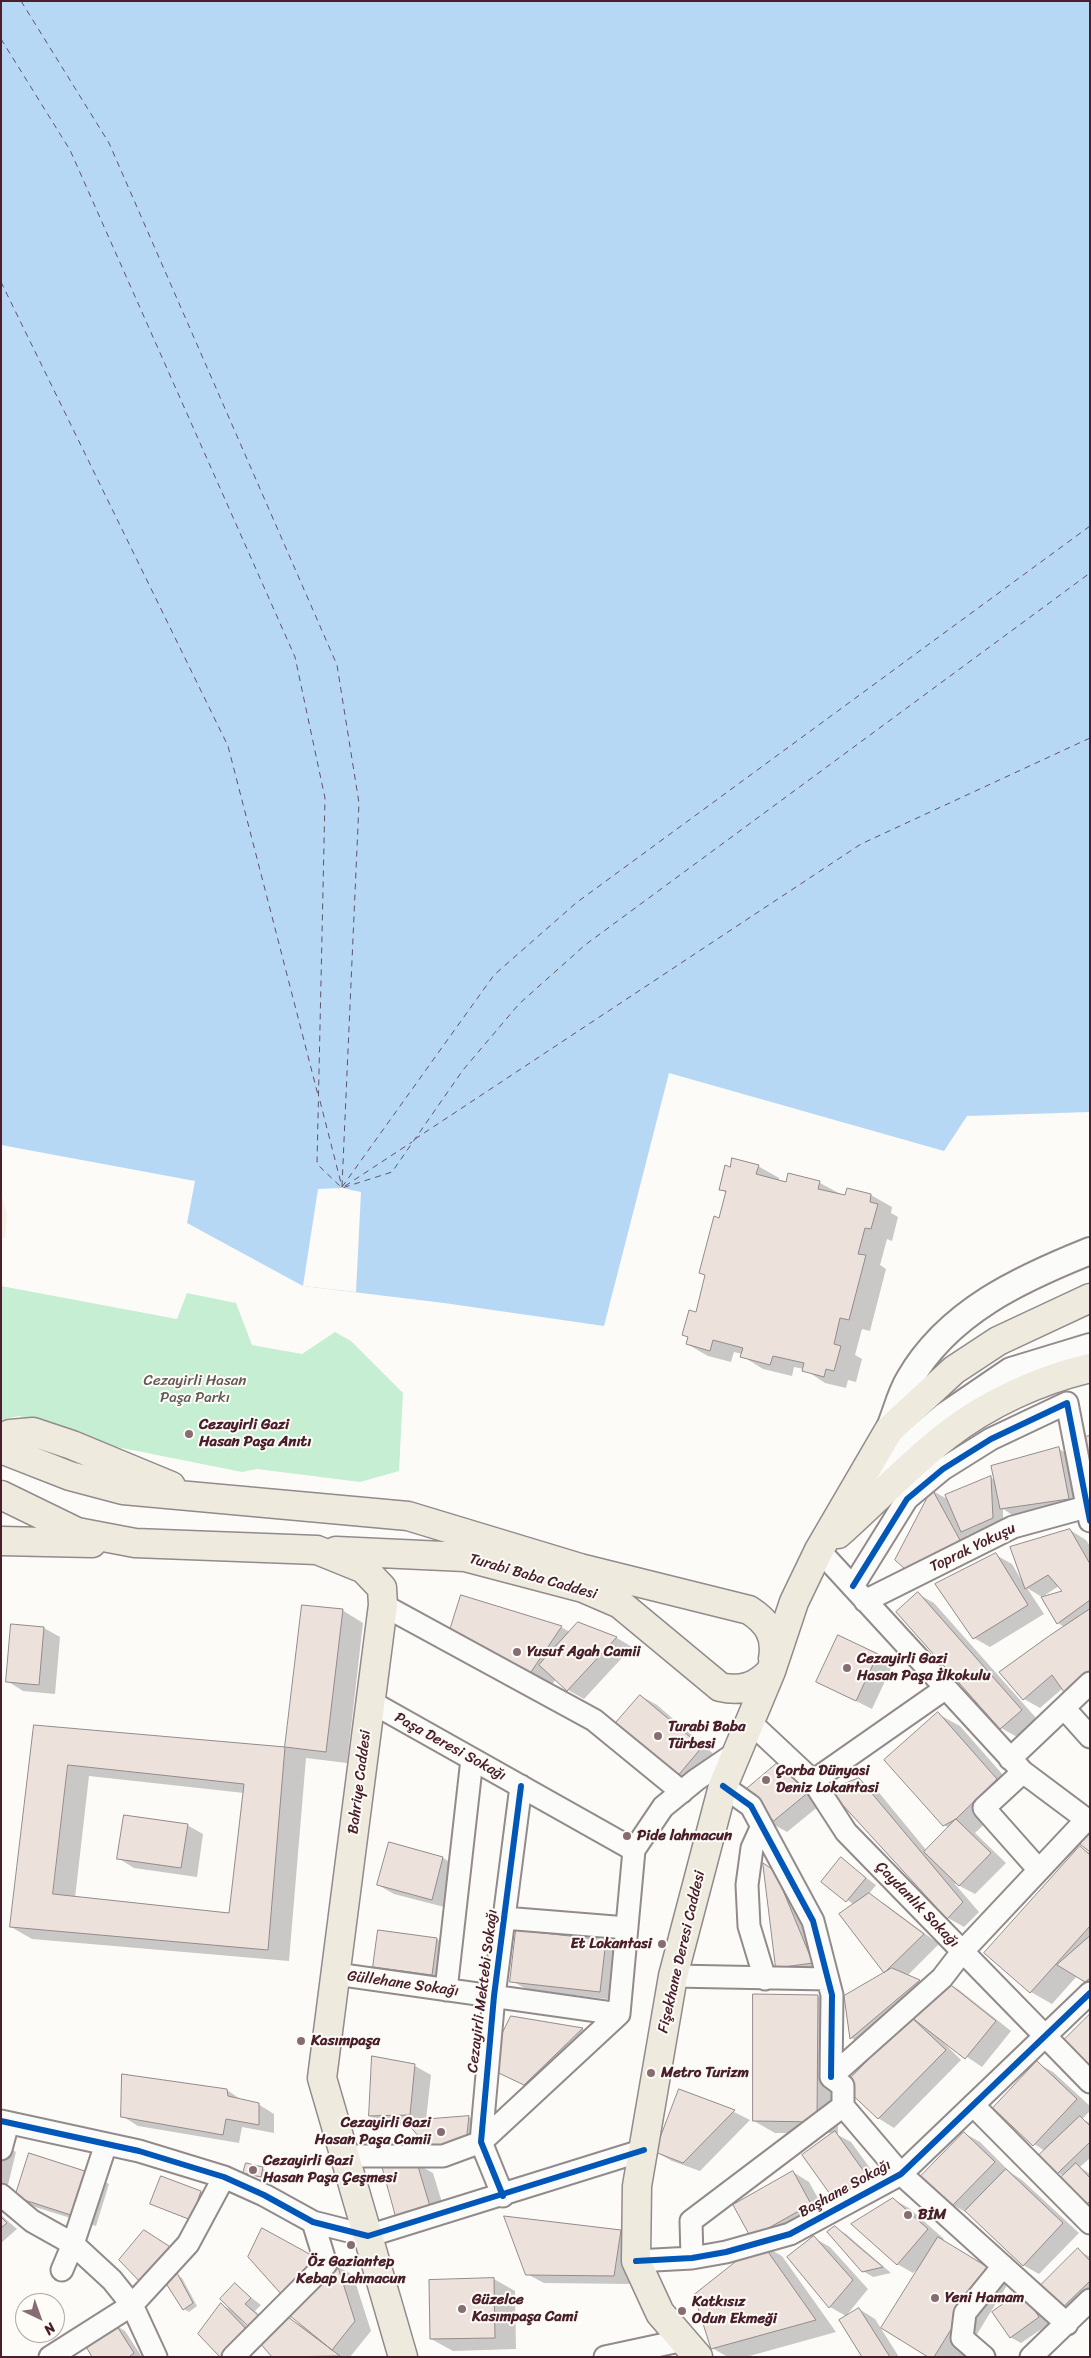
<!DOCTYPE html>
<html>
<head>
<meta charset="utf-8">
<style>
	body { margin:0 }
	#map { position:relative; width:1091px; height:2358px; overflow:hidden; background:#fcfbf8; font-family:Sriracha,sans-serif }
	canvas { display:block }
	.frame { position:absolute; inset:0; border:2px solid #4a1f2b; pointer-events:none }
	.north { position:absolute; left:15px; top:2293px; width:50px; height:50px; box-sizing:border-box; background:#fdfcf7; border:1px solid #b5a4a5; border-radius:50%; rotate:138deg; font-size:14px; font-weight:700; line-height:20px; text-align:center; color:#4a1f2b }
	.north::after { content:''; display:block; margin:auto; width:18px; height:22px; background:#886c73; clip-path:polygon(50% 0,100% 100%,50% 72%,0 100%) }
</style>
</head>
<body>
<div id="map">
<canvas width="1091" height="2358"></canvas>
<div class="frame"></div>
<div class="north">N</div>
</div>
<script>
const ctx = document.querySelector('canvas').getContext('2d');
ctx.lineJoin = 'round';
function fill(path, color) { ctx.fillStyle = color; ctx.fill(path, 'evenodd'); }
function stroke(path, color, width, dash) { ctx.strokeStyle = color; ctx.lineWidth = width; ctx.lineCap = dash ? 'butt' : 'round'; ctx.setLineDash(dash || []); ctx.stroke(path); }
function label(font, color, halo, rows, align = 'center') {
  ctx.font = font + ' Sriracha,sans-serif'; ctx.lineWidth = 4; ctx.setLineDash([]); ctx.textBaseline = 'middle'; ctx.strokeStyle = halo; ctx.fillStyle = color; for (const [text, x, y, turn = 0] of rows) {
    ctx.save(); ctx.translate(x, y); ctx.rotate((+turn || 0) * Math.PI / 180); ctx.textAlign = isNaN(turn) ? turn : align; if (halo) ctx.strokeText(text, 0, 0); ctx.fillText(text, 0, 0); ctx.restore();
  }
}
const built = new Path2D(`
	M1 1192 7 1214 5 1238H1Z`);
const green = new Path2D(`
	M1 1286 177 1319 187 1293 236 1303 252 1345 302 1354 335 1332 351 1341 403 1393 399 1471 360 1482 257 1469 242 1472 112 1446 19 1416 1 1420Z`);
const water = new Path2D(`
	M1 1H1090V1112L967 1116 944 1151 669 1073 604 1326 444 1303 303 1286 187 1223 195 1181 1 1145Z`);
const pier = new Path2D(`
	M342 1188 361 1192 356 1292 303 1286 318 1189Z`);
const shadow = new Path2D(`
	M758 1166 779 1178V1181L787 1183H820L846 1197 848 1189 871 1195 892 1207 891 1213 898 1217 892 1241 887 1239 880 1265 886 1269 870 1331 862 1329 855 1355 862 1359 856 1382 848 1380 846 1388 825 1383 804 1369 794 1367 792 1376 763 1369 742 1356V1354L734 1352 731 1362 708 1356 687 1344 689 1338 684 1335 697 1313 727 1193 720 1189 731 1168Z
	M1059 1449 1075 1458 1084 1508 1017 1518 1003 1509V1524L972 1537 967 1534 977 1551 923 1578 933 1491 949 1500 947 1496 991 1478 995 1480Z
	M1070 1530 1086 1540 1090 1546V1693L1081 1700 1063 1688 1040 1708 1024 1699 1001 1672 1064 1627 1058 1623 1064 1592 1059 1586 1042 1597 1027 1588 1044 1614 990 1647 974 1638 996 1555 1012 1564 1022 1581Z
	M918 1594 934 1603 1037 1719 1017 1737 1001 1728Z
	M303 1606 342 1610 363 1623 347 1763 306 1758 289 1961 32 1939 11 1927 35 1726 286 1748ZM89 1776 244 1793 230 1915 75 1898Z
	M578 1623 617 1638 632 1647 584 1699 568 1690 556 1679 551 1686 452 1630 561 1627 570 1632Z
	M13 1625 44 1628 60 1637 55 1694 23 1691 7 1681Z
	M877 1655 893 1664 872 1709 818 1682Z
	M641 1696 657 1705 717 1757 693 1786 677 1777Z
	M938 1714 960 1726 1018 1792 975 1833 1006 1863 975 1894 954 1883 979 1912 964 1927 948 1918 859 1780 876 1789 927 1851 949 1828 944 1825Z
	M782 1760 825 1801 787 1832 771 1823Z
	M187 1825 203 1834 197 1877 134 1868 118 1858Z
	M390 1844 443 1858 459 1867 448 1908 394 1894 378 1885Z
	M1080 1848 1090 1853V1983L1077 1976 1052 2004 1031 1992 986 1952Z
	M841 1859 876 1885 868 1895 885 1904 939 1944 907 1976 935 1989 942 1980 958 1989 1011 2031 982 2067 945 2042 944 2043 961 2060 894 2128 878 2118 912 2017 867 2047 851 2038 846 1997 886 1973 841 1915 854 1905 823 1881Z
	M765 1865 780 1874 828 1972 778 1967Z
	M379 1931 437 1939 453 1948 448 1983 390 1976 374 1967Z
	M606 1941 622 1950 616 2000 528 1990 512 1981Z
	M755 1996H818L839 2008 838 2135 851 2142 883 2186 852 2209 834 2133H775L754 2121Z
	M512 2017 583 2029 598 2038 541 2093 488 2066Z
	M373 2058 415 2066 431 2075 426 2120 469 2117 490 2129 487 2155 453 2163 410 2124 386 2125 370 2116Z
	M1037 2063 1053 2072 1090 2106V2111L1082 2119 1090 2123V2158L1080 2167 1090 2174V2215L1064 2176 1058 2173 1045 2151 1034 2144Z
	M227 2090 243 2101 258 2104 274 2114V2133L242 2127 239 2143 138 2126 122 2116Z
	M680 2091 734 2112 750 2120 700 2171 672 2161 656 2152Z
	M964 2133 980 2142 1010 2172 1022 2180 1079 2233 1039 2274 1023 2265 969 2214 953 2205Z
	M1 2143 16 2152 5 2197H1Z
	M417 2164 433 2173 448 2222 415 2232Z
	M262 2168 267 2171 265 2179 245 2172Z
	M793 2172 809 2182 826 2213 766 2247 782 2256 836 2332 746 2357H728L712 2348 762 2243 752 2237Z
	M93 2175 109 2184 96 2226 32 2206 16 2197Z
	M201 2192 211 2198 201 2224 151 2204Z
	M893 2199 909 2208 944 2239 942 2241 1009 2282 963 2357H931L920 2267 913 2273 897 2264Z
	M1 2215 17 2229 1 2243Z
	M835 2228 846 2234 891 2273 873 2277 863 2271Z
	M263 2229 330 2267 298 2303Z
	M621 2231 637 2240 629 2284 544 2283 527 2274Z
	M814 2238 830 2247 868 2289 846 2316 830 2307Z
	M1078 2250 1090 2257V2297L1070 2316 1060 2310Z
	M337 2266 353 2275 371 2331 350 2357H274L284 2316 302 2326Z
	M177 2275 182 2278 197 2306 189 2312 184 2309Z
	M494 2279 515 2291 516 2349 453 2351 431 2339Z
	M235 2285 261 2305 255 2311 268 2323 242 2318 241 2320 259 2339 239 2357H222L199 2334 222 2305 232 2310Z
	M1032 2299 1049 2324 1021 2343 1010 2337Z
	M859 2309 875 2319 899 2357H864Z
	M115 2325 125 2331 142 2357H94Z`);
const ferry = new Path2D(`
	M21 1 109 143 337 665 359 803 342 1186
	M1 39 70 150 295 657 325 798 317 1164 342 1188 392 1172 463 1070 519 1004 585 945 1090 573
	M1 282 228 746 318 1095
	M320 1101 342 1187
	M415 1139 861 844 1090 738
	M345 1186 412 1142
	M342 1187 494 975 576 903 1090 526`);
const building = new Path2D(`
	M732 1158 759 1165 756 1174 786 1182 788 1173 820 1181 818 1189 845 1195 847 1188 871 1194 870 1202 878 1204 871 1229 865 1228 858 1254 866 1255 849 1320 840 1318 834 1344 841 1346 834 1371 826 1369 824 1377 802 1371 804 1363 773 1356 770 1365 740 1357 743 1348 713 1340 710 1351 686 1344 688 1337 682 1335 689 1310 696 1312 705 1275 699 1273 714 1216 719 1218 726 1191 719 1190 725 1165 730 1167Z
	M1090 1436V1468L1083 1437Z
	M1059 1447 1069 1499 1000 1509 991 1466Z
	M991 1476 993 1518 961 1532 945 1495Z
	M932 1489 961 1542 906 1570 895 1560Z
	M1070 1529 1090 1564V1600L1057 1624 1041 1597 1062 1591 1048 1575 1025 1589 1010 1547Z
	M996 1553 1028 1605 973 1639 935 1584Z
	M918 1592 1022 1710 1000 1729 896 1612Z
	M461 1595 562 1626 529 1675 450 1630Z
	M302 1605 343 1609 326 1752 285 1747Z
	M1090 1609V1671L1064 1692 1052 1675 1023 1700 999 1672 1049 1636Z
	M578 1622 617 1637 567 1691 539 1665Z
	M11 1624 44 1627 39 1685 6 1682Z
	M838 1635 878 1654 856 1701 816 1682Z
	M640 1695 702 1747 676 1778 614 1725Z
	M938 1712 997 1779 956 1819 943 1826 884 1760Z
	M34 1725 285 1747 268 1950 10 1927ZM68 1765 244 1784 229 1913 53 1894Z
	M782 1759 810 1791 770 1824 743 1792Z
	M859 1778 963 1902 947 1919 829 1790Z
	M124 1815 188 1824 181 1868 117 1859Z
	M956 1819 991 1853 959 1886 924 1852Z
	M1090 1831V1852L1076 1841Z
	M389 1842 443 1857 432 1900 377 1885Z
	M1080 1846 1090 1855V1926L1030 1993 984 1953Z
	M841 1857 866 1878 846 1902 821 1882Z
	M763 1863 775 1871 813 1963 776 1968Z
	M869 1893 924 1934 884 1973 839 1914Z
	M378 1930 437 1938 432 1975 373 1967Z
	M516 1930 606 1940 600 1992 510 1982Z
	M1090 1936V1978L1085 1982 1057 1965Z
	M892 1968 920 1980 850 2039 844 1996Z
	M942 1978 996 2021 965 2059 911 2017Z
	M753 1994 818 1995 817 2122 753 2121Z
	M1090 2014V2066L1064 2040Z
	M511 2016 583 2028 524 2085 486 2067Z
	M911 2017 946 2050 878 2119 843 2086Z
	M372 2056 415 2064 410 2115 369 2116Z
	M1037 2061 1077 2099 1033 2146 993 2108Z
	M122 2074 227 2089 228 2096 259 2103V2125L226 2119 223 2135 121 2117Z
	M679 2089 735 2110 683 2163 655 2152Z
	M469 2116 466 2143 430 2151 406 2121Z
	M1080 2116 1090 2126V2142L1057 2174 1039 2155Z
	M835 2131 868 2177 835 2201 802 2155Z
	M964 2132 995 2162 952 2206 921 2176Z
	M29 2153 94 2174 80 2218 15 2197Z
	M381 2162 417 2163 432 2213 398 2224Z
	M246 2163 263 2167 261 2177 243 2173Z
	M1076 2163 1090 2178V2201L1079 2211 1054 2184Z
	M1006 2169 1063 2223 1023 2266 965 2211Z
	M793 2171 811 2204 751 2238 733 2205Z
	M161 2176 201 2191 191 2220 150 2204Z
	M893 2198 928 2229 897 2265 851 2224Z
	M504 2216 621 2230 614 2276 526 2275Z
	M1 2217 7 2223 1 2228Z
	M835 2226 859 2247 883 2267 862 2272 827 2232Z
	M262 2228 315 2257 282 2295 248 2257Z
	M144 2230 172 2248 143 2285 119 2260Z
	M814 2236 853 2280 829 2308 787 2257Z
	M938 2237 989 2268 934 2357H928L881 2328Z
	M761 2242 816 2320 711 2349 694 2295Z
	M1078 2248 1090 2261V2281L1059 2311 1037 2289Z
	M337 2264 355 2321 332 2350 289 2315Z
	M177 2273 193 2303 183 2310 165 2282Z
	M494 2278 495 2338 430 2339 429 2280Z
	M235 2283 251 2298 245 2304 259 2316 249 2327 220 2299Z
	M1022 2291 1039 2317 1010 2338 992 2312Z
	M221 2303 249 2332 220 2357 198 2334Z
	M859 2308 890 2357H862L839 2320Z
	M284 2314 340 2356 272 2357 259 2342Z
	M115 2323 134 2353 129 2357H92L84 2343Z`);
const minor = new Path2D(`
	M819 1550 1023 1772 1090 1822
	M853 1586 907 1499 943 1469 991 1439 1067 1403 1090 1521
	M865 1601 1013 1527 1086 1507
	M383 1605 594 1720 682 1792
	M371 1702 634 1850
	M1064 1708 1090 1737
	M750 1722 813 1781 846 1832 1090 2082
	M1010 1759 1090 1683
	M1023 1772 984 1808 1039 1870
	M813 1781 946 1688
	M723 1786 751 1806 813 1921 832 1995 831 2077
	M762 1826 752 1848 747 1885 749 1926 765 1979
	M504 1918 627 1928
	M336 1974 619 2014
	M673 1976 828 1979
	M446 1990 472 1759
	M831 2077 942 1978 962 1952 1087 1819
	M831 2077 843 2086V2106L901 2174 1067 2324
	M973 2105 1090 2223
	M1 2121 139 2151 224 2177 264 2195 313 2222 368 2236 644 2150
	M1 2149 8 2123
	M345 2156H443L481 2142 619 2014 634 1850 663 1807 696 1780 737 1752
	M1 2195 32 2221 73 2244 112 2280 132 2305 156 2357
	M503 2196 481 2142 494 1996 521 1786
	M692 2258 691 2221 843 2106
	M636 2261 692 2258 726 2252 790 2234 901 2174 1090 1993
	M62 2270 73 2244 106 2144
	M50 2357 132 2305 188 2244 224 2177
	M233 2357 326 2264 313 2222
	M605 2357 684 2340
	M984 2357 962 2338 965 2313 1003 2266
	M1031 2357 1090 2300`);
const tertiary = new Path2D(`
	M889 1430C896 1414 900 1395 909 1380 948 1312 1020 1279 1090 1251
	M878 1487 907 1448 945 1416 1011 1371 1090 1347`);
const primary = new Path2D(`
	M1 1445 10 1434 33 1432 72 1445 171 1486
	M1 1449 70 1476 123 1490 408 1516 580 1568 749 1610C768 1622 777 1636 773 1659
	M1 1495 77 1532 135 1543 317 1550 364 1569 382 1588 383 1605 322 2078 403 2357
	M838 1534C874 1502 908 1466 946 1436 987 1404 1039 1380 1090 1368
	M1 1541 92 1543
	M336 1551 465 1557 583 1588 620 1604 720 1687C741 1692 756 1687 771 1671
	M698 2357 660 2313 636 2261 637 2186 673 1976 723 1786 771 1671 794 1602 819 1550 889 1430 954 1370 998 1341 1090 1298`);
const cycleway = new Path2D(`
	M853 1586 907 1499 943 1469 991 1439 1067 1403 1090 1521
	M723 1786 751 1806 813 1921 832 1995 831 2077
	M1 2121 139 2151 224 2177 264 2195 313 2222 368 2236 644 2150
	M503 2196 481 2142 494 1996 521 1786
	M636 2261 692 2258 726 2252 790 2234 901 2174 1090 1993`);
const markers = [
	[189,1434,5,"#886c73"],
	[517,1652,5,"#886c73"],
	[847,1668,5,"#886c73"],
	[658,1736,5,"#886c73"],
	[766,1780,5,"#886c73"],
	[627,1836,5,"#886c73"],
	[662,1944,5,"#886c73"],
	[301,2041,5,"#886c73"],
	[651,2073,5,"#886c73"],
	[441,2132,5,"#886c73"],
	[253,2170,5,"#886c73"],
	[908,2215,5,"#886c73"],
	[351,2245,5,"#886c73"],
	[935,2298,5,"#886c73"],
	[462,2309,5,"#886c73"],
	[682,2311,5,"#886c73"]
];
const parkNames = [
	["Cezayirli Hasan",195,1381],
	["Paşa Parkı",195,1398]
];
const poiNames = [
	["Cezayirli Gazi",199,1425],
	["Hasan Paşa Anıtı",199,1442],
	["Yusuf Agah Camii",527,1652],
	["Cezayirli Gazi",857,1659],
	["Hasan Paşa İlkokulu",857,1676],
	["Turabi Baba",668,1727],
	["Türbesi",668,1744],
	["Çorba Dünyasi",776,1771],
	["Deniz Lokantasi",776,1788],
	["Pide lahmacun",637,1836],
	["Et Lokantasi",652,1944,"right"],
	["Kasımpaşa",311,2041],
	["Metro Turizm",661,2073],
	["Cezayirli Gazi",431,2123,"right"],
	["Hasan Paşa Camii",431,2140,"right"],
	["Cezayirli Gazi",263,2161],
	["Hasan Paşa Çeşmesi",263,2178],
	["BİM",918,2215],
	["Öz Gaziantep",351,2262,"center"],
	["Kebap Lahmacun",351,2279,"center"],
	["Yeni Hamam",945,2298],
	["Güzelce",472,2300],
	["Kasımpaşa Cami",472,2317],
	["Katkısız",692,2302],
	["Odun Ekmeği",692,2319]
];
const streetNames = [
	["Toprak Yokuşu",973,1548,-26],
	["Turabi Baba Caddesi",533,1577,16],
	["Paşa Deresi Sokağı",450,1747,29],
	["Bahriye Caddesi",360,1782,-83],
	["Çaydanlık Sokağı",917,1905,46],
	["Fişekhane Deresi Caddesi",682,1952,-77],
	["Güllehane Sokağı",403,1984,8],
	["Cezayirli Mektebi Sokağı",483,1991,-83],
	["Başhane Sokağı",845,2189,-29]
];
fill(built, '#f8efe7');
fill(green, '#c6eed2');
fill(water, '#b7d8f5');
fill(pier, '#fcfbf8');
fill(shadow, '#0003');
stroke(ferry, '#625267', 1, [6, 5]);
fill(building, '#ede2db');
stroke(building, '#928a8b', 1);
stroke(minor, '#928a8b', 25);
stroke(tertiary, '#928a8b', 30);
stroke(primary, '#928a8b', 31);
stroke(minor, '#fbfbf9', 21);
stroke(tertiary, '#fbfbf9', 26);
stroke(primary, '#eeeade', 28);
stroke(cycleway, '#0057b8', 6);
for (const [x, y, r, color] of markers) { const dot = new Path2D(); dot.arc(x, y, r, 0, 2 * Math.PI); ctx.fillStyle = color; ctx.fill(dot); stroke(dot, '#fdfcf7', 2); }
label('15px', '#625a54', '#fdfcf7', parkNames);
label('bold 15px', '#4a1f2b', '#fdfcf7', poiNames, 'left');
label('15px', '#4a1f2b', '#fdfcf7', streetNames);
</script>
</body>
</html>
